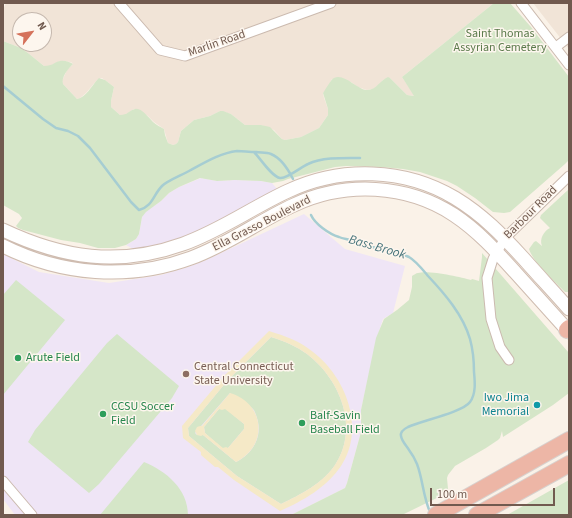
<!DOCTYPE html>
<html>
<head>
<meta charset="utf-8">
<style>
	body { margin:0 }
	#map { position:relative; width:572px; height:518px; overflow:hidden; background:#faf2e8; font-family:"Source Sans 3",sans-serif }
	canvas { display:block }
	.frame { position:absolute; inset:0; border:4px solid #715a4f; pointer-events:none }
	.north { position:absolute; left:12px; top:12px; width:40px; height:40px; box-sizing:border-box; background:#fdf6ee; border:1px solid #c5b8ae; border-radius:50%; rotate:59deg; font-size:11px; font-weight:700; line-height:16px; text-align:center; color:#715a4f }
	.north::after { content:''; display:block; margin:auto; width:14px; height:18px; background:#d5725b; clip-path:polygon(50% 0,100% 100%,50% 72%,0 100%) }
	.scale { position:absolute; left:430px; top:488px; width:125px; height:18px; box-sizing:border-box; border:2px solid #715a4f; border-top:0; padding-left:5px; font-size:12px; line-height:14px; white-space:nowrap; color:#715a4f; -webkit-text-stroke:3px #fdf6ee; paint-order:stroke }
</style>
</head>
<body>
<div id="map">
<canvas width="572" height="518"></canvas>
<div class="frame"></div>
<div class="north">N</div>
<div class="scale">100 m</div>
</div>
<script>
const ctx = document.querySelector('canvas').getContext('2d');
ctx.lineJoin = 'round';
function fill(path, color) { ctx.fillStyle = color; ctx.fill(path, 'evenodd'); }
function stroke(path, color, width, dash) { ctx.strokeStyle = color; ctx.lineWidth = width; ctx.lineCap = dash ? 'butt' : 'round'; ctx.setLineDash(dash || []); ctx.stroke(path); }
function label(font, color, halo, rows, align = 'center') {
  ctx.font = font + ' "Source Sans 3",sans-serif'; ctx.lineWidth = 3; ctx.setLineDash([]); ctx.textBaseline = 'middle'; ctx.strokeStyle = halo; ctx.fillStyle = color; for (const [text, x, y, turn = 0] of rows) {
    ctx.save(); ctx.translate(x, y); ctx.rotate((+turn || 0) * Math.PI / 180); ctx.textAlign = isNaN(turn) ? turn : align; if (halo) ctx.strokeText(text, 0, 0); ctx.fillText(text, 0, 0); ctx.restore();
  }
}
const residential = new Path2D(`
	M6 3H494L402 77 415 96 407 95 390 78 383 80 380 84 373 89 367 90 358 87 351 82 332 79 327 89 323 93 324 98 328 109V115L319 128 301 137 285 140 282 139 274 130 261 125H245L231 114 220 111 210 116 194 120 181 131 178 142 176 144 173 145 168 143 164 129 154 122 148 116 134 109 125 115H120L111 107V101L114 87 102 78H100L97 80 86 93 80 98 77 99 63 84 62 81 67 70 73 64 71 62 60 61 50 66H44L28 53 21 48 3 41V10ZM20 20H44V44H20Z
	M533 3H569V49Z`);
const education = new Path2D(`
	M201 178 217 181 235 180 261 181 272 183 277 189 223 220 178 241 135 250 126 245 136 239 139 234 142 217 145 212 161 201 169 193 179 187Z
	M304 214 345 249 405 266 393 313 383 319 377 338 361 410V432L347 483 345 488 291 515H15L3 499V254L39 272 109 283 161 275 185 268 204 261Z`);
const green = new Path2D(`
	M494 3H510L531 27 569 77V160L565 164 510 212 504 213 493 212 475 198 457 186 447 181 420 172 403 169 381 167 346 166 335 167 288 179 283 181 272 183 261 181 235 180 217 181 200 178 179 187 169 193 161 201 146 212 142 217 139 234 136 239 126 245 115 248H98L80 243 61 240 23 230 18 228 16 226 22 218 19 214 3 205V41L21 48 28 53 44 66C53 66 54 62 60 61 64 60 70 62 73 64 68 69 61 77 63 84L77 99C86 97 91 87 97 80L99 78 105 80 114 87 111 101V107L120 115C128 115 128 111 135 109 141 107 149 118 153 122 156 125 161 127 164 129L165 135 168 143 173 145 176 144 178 142 181 131 194 120 210 116 220 111H223L231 114 245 125H261L270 127 282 139 285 140 301 137 319 128 328 115V109L323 93C326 89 331 79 334 78 344 73 357 89 366 90 376 91 380 80 388 77L390 78 407 95 414 96 402 77Z
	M569 189V292H565L563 290C553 280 533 262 529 249L534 242 536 241 542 246C539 239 544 231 550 228L540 218 541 215Z
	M482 253 569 353V393L553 405 503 437 502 431 500 438 498 440 486 448 455 466 448 475 447 478 448 489 445 494 402 515H291L345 488 347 483 361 432V410L376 338 384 319 397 310 409 300 412 287V276C414 275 416 273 418 273 429 270 460 277 471 280L472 279 479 281 482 257Z
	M16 280 65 320 3 395V295Z
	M117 334 179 386 172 398 99 484 89 493 28 442 35 430 107 343Z
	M271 337C284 341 296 346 307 354 340 379 360 428 335 465 323 483 300 495 281 504L237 476 189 436 188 428 228 380ZM230 393C235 397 249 405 253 409 255 411 256 415 257 418 263 436 253 454 236 462L203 435H197L195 433Z
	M225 408 244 424V429L228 448 223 449 205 433 204 427 219 409Z
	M144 462C166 471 188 489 188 515H100Z
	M569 480V515H507Z`);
const sand = new Path2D(`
	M269 331C285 336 300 341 313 352 346 377 366 429 341 466 327 487 303 501 280 511L234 480 218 467H215L201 455V452L183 438 182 426 224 376ZM271 337C284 341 296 346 307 354 340 379 360 428 335 465 323 483 300 495 281 504L237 476 189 436 188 428 228 380Z
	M230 393C265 403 269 446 236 462L203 435 201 436 197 435 195 431 197 427 200 426H202ZM219 409 222 410 225 409 244 424V429L228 448 226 447 223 448 205 433 204 427Z`);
const stream = new Path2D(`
	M3 86 43 119 56 128 68 131 78 136 90 148 131 202 139 210C153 206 153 195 162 186 167 181 182 175 189 171 204 163 220 153 237 151 243 151 249 152 256 152 260 153 266 152 271 154 281 158 288 169 293 179
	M254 152C260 158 272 177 280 178 287 179 301 167 308 164 323 157 344 158 360 158
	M311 215C315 224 329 234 339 237 343 239 349 239 353 241 358 242 363 245 368 246 381 249 396 251 409 257 416 261 423 270 428 276 445 294 463 315 470 339 473 350 474 361 474 372 475 382 476 394 470 402 463 412 421 421 408 427 404 429 400 432 401 436 402 442 407 446 409 450 412 454 415 459 417 464 423 480 423 496 430 512`);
const street = new Path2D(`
	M119 3 160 50 185 56 331 3
	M521 3 569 65
	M556 47 569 37
	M509 360 500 347 491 319 487 278 493 259 505 238 569 176
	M3 481 32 515`);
const secondary = new Path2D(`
	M3 230C62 258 119 267 183 244 220 231 253 207 288 191 341 166 405 168 455 198 483 215 502 235 524 259 539 276 554 292 569 309
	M3 246C61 275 129 281 191 258 227 245 259 221 294 205 345 181 407 184 454 215 478 231 496 251 515 272 533 292 551 312 569 332`);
const highway = new Path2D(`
	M567 330 569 328
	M436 515 569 440
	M477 515 569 464`);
const markers = [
	[18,358,4,"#2e9e5b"],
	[186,374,4,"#8d6e63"],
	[537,405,4,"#0f9aa8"],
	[103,414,4,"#2e9e5b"],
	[302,423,4,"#2e9e5b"]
];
const parkNames = [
	["Saint Thomas",500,34],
	["Assyrian Cemetery",500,48]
];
const streetNames = [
	["Marlin Road",217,44,-19],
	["Barbour Road",531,213,-45],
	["Ella Grasso Boulevard",262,224,-27]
];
const leisureNames = [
	["Arute Field",26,358],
	["CCSU Soccer",111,407],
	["Field",111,421],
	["Balf-Savin",310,416],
	["Baseball Field",310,430]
];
const educationNames = [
	["Central Connecticut",194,367],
	["State University",194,381]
];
const cultureNames = [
	["Iwo Jima",529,398],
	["Memorial",529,412]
];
const waterNames = [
	["Bass Brook",377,248,16]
];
fill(residential, '#f1e4d7');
fill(education, '#efe5f6');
fill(green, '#d5e6c8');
fill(sand, '#f5e9c7');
stroke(stream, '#a6cdd2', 2.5);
stroke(street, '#cbbaaf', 11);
stroke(secondary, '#cfbcb0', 15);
stroke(highway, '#d7d1ce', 18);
stroke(street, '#fff', 9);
stroke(secondary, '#fff', 13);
stroke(highway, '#edb6a6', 16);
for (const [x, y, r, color] of markers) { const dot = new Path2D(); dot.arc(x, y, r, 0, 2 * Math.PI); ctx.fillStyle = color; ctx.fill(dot); stroke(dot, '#fdf6ee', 1.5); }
label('12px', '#5b7a4b', '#fdf6ee', parkNames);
label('12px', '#715a4f', '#fdf6ee', streetNames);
label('12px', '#27864d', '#fdf6ee', leisureNames, 'left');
label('12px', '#785e54', '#fdf6ee', educationNames, 'left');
label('12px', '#0d838f', '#fdf6ee', cultureNames, 'right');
label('italic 13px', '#47747b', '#fdf6ee', waterNames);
</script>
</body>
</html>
